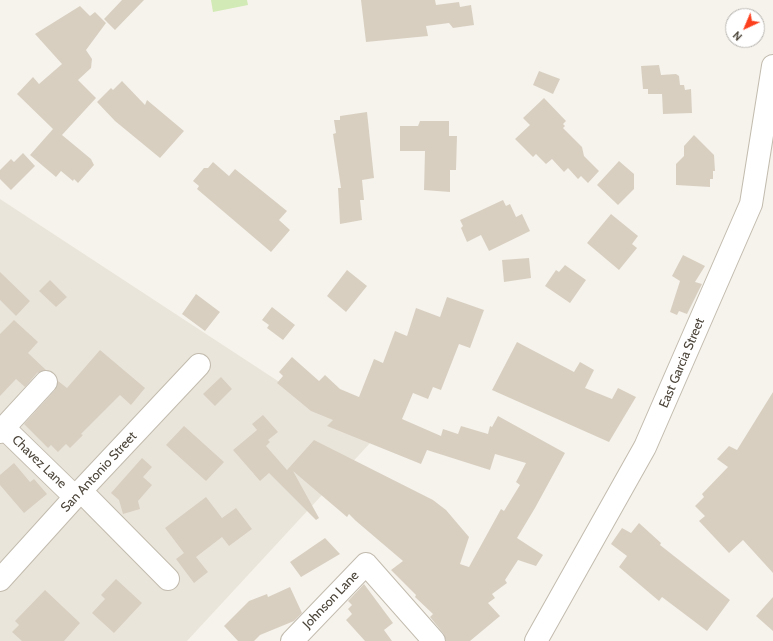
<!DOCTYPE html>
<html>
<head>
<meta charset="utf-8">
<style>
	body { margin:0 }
	#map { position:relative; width:773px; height:641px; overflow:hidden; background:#f6f3ec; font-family:Cabin,sans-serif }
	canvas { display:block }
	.north { position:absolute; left:725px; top:8px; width:40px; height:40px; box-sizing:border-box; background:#fff; border:1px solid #b7b4b0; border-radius:50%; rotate:224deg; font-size:11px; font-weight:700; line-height:16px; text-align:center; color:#4b4439 }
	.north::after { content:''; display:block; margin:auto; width:14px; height:18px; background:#fc3f1d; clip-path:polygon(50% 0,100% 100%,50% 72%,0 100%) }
</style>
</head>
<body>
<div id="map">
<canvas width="773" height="641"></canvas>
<div class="north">N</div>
</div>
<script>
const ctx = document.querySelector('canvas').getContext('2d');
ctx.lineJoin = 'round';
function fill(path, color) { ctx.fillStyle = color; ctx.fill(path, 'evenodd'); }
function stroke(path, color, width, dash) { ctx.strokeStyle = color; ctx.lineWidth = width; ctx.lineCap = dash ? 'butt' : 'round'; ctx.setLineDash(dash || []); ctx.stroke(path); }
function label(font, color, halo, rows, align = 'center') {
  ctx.font = font + ' Cabin,sans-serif'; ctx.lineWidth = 4; ctx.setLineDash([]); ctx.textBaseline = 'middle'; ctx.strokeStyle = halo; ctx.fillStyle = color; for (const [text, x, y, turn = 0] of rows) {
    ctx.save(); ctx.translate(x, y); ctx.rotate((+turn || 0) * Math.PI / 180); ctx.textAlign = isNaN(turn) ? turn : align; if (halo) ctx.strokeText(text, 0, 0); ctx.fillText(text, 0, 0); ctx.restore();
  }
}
const residential = new Path2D(`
	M0 199 371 442 187 641H0Z`);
const green = new Path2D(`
	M211 0H247L248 5 213 12Z`);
const building = new Path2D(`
	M122 0H144L115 30 104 19Z
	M361 0H435L436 5 459 2 460 7 471 5 474 25 453 28 449 23 426 26 428 36 366 42Z
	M80 6 90 16 95 12 106 23 86 50 92 59 91 68 78 80 96 98 62 135 91 159 94 165 78 183 74 179 73 181 61 171 56 177 30 155 53 129 17 94 33 77 39 84 62 64 35 34Z
	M659 65 661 75 676 74 679 76 680 85H684L685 90 691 89 692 113 663 114 662 94H648V89H643L641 66Z
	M539 71 560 79 553 94 533 85Z
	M122 81 145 105 147 100 184 131 160 158 115 121 97 102 111 88 113 90Z
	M544 98 566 121 563 124 565 126 563 128 582 147 584 156 599 171 588 183 581 176 578 179 568 168 564 172 552 159 546 164 536 154 533 157 515 139 530 125 523 118Z
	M367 112 374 178 362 180 364 200H360L362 220 340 224 338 188H341L333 134 336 133 334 120H340V116Z
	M420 121H449V136H457L456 170H450V192L424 190 425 151H400V126H418Z
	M694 135 714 155 715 171H713V179H710V187L676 185V164L684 156V146Z
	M23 153 35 166 11 190 0 179V170L11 159 14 162Z
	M619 161 634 174V189L618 205 597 185Z
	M213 162 229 176 235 169 287 211 279 220 290 230 271 252 197 189 199 186 193 181 204 168H208Z
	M503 200 506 206 510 204 516 217 522 214 530 231 489 251 481 235 467 242 461 228 463 226 460 220Z
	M611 214 638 236 632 244 637 248 619 270 587 243Z
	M683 255 705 266 695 282 702 284 687 314 679 311 677 315 670 312 680 281 672 276Z
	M529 258 531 278 504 282 502 260Z
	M565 265 586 280 570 303 545 286 556 270 559 272Z
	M347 270 367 286 346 312 327 296Z
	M0 272 30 301 16 316 0 300Z
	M50 280 67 297 56 307 39 291Z
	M196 294 220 312 205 331 182 314Z
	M447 297 484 310 470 348 459 344 441 390 433 387 428 399 413 393 402 419 441 436 443 429 458 434 461 426 488 434 490 426 492 427 498 416 565 453 535 508 517 538 543 555 536 566 518 560 505 580 507 583 492 594 495 598 488 603 500 616 470 641H446L443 633 430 617 433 614 415 597 416 595 391 570 403 561 356 521 349 514 347 517 293 471 319 518 316 520 269 473 260 481 233 450 257 430 252 424 263 415 278 432 268 440 270 442 266 446 287 470 314 440 433 500 446 510 469 537 460 564 469 567 501 509 504 511 520 485 516 482 526 463 495 454 490 470 427 450 421 464 327 426 333 420 311 411 277 383 283 376 279 372 292 357 319 381 325 375 340 389 359 397 374 359 383 363 395 331 407 336 416 308 440 317Z
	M272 307 295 325 283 340 267 328 269 325 262 320Z
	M14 320 38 342 28 353 46 370 37 373 25 387 16 379 0 396V334Z
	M517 342 574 372 580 362 594 370 585 388 612 399 618 388 636 397 609 442 492 390Z
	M100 350 145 388 131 405 120 395 81 434 83 435 70 448 66 444 58 452 51 445 48 448 24 424 55 390 58 381 67 388Z
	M221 377 232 389 215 406 203 394Z
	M773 392V573L743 540 729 553 699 521 705 516 695 506 704 497 702 494 728 467 717 459 729 446 737 450Z
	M184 426 224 462 206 481 166 445Z
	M142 458 152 467 143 477 152 485 138 501 140 509 123 514 119 500 111 493Z
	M14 463 30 482 34 479 47 494 24 513 0 485V475Z
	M206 497 222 518 236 508 252 529 229 546 222 537 196 557 208 572 194 583 176 559 184 553 165 528Z
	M639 523 661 543 660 545 730 600 707 631 662 597 659 601 619 567 627 556 611 544 622 528 631 533Z
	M325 538 340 554 301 577 290 562Z
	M116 579 142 603 114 633 92 613 105 599 101 595Z
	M364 584 393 623 384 630 392 641H365L346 620 352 614 348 609 352 605 348 601Z
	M290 587 302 613 294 621 260 635 254 641H238L224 626 249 601 267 594 268 597Z
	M45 590 80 623 64 641H22L12 632 19 625 15 621Z
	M773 597V631L756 616Z`);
const minor = new Path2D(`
	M4 428 75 497
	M0 432 46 382
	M81 491 168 579
	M0 580 75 497 199 365
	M292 641 366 564 434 641
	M536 641 645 447 751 204 773 66`);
const streetNames = [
	["East Garcia Street",682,363,-67],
	["Chavez Lane",39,462,44],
	["San Antonio Street",99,472,-47],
	["Johnson Lane",331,600,-46]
];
fill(residential, '#eae5da');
fill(green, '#d2eab5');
fill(building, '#d8cfc1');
stroke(minor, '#c2bbae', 24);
stroke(minor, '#fff', 22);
label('13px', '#4b4439', '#fff', streetNames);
</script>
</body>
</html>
